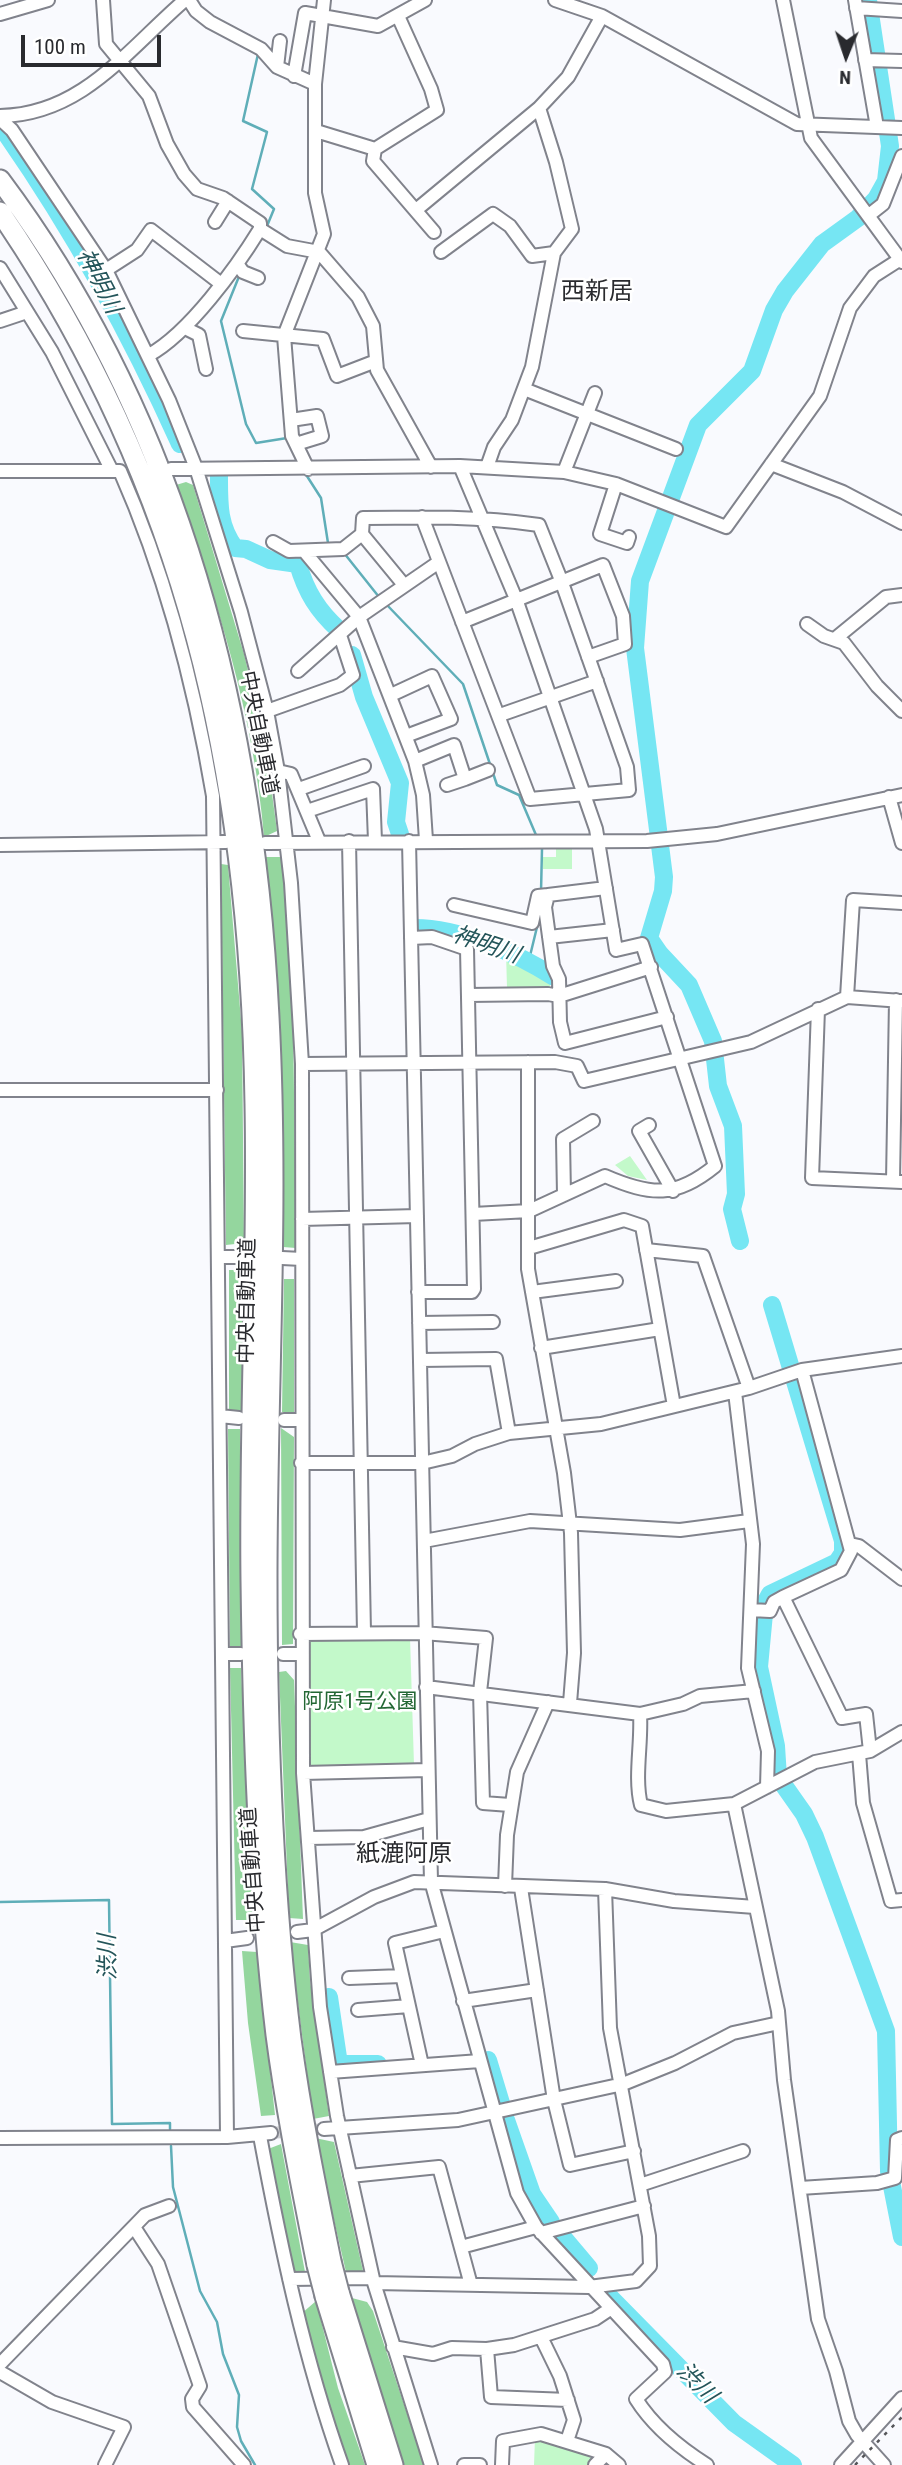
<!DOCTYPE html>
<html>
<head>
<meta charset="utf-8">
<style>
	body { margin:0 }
	#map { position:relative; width:902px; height:2465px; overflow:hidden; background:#f9fafe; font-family:"Roboto Condensed",sans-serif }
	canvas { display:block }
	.north { position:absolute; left:811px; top:21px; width:70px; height:70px; -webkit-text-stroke:5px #fff; paint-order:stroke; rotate:182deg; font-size:19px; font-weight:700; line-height:28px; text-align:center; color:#292a2e }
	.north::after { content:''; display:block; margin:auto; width:24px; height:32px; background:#292a2e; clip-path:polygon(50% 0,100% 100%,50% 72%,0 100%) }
	.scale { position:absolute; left:21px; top:35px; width:140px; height:32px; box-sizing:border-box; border:4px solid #292a2e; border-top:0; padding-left:9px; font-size:21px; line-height:24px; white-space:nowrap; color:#292a2e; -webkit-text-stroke:5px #fff; paint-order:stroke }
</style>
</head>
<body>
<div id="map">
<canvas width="902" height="2465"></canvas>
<div class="north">N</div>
<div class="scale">100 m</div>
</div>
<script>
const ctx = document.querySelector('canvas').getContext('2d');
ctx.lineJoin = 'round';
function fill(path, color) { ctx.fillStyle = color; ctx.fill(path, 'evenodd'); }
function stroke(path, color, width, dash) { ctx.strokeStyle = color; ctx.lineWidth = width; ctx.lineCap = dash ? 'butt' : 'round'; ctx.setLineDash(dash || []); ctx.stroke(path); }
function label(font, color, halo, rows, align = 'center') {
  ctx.font = font + ' "Roboto Condensed","Noto Sans JP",sans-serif'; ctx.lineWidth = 5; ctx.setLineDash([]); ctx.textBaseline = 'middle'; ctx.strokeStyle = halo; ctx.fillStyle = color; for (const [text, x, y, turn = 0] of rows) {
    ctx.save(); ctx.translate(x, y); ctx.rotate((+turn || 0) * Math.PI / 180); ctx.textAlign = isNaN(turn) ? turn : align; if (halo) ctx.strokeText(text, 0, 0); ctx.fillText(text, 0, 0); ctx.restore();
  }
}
const green = new Path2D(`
	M556 845H572V869H543V857H556Z
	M506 952 550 977V988H507Z
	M630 1156 647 1180 628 1176 615 1165Z
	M410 1637 414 1765 309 1768 305 1640Z
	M535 2438 601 2455 591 2465H534Z`);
const forest = new Path2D(`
	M186 482 193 485 244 654 265 741 277 831 264 837C254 716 217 600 176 485Z
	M265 857H282L293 1016 296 1248 283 1247 280 1013Z
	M221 864 228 865 242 1032 244 1243 226 1245Z
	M229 1270H243L242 1411 229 1410Z
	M284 1279H294V1412H282Z
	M281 1428 294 1437 293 1644 282 1645Z
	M228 1429H240L242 1647H230Z
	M230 1668H241L253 1920H236Z
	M286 1671 294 1680 303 1919 289 1918 279 1672Z
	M290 1942 308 1945 310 1980 329 2116 313 2119Z
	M242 1951 257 1952 275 2115 261 2116 248 2023Z
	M315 2138 334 2142 363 2271 346 2272Z
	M281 2144 305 2272 294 2274 268 2149Z
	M352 2298 367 2302 373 2311 424 2465H403L375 2386Z
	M316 2301 338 2388 365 2465H348L301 2314Z`);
const stream = new Path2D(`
	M258 54 243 121 267 132 252 189 274 209 267 226
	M240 274 221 321 246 424 256 443 287 438
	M305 473 321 498 328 543
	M344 553 379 597
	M386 604 463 684 497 785 519 795 536 835
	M541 892 542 849
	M529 960 538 923
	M0 1902 109 1900 112 2124 170 2123V2129
	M171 2146 173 2187 200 2291 217 2322 223 2354 239 2395 237 2427 241 2441 255 2465`);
const river = new Path2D(`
	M0 129 7 135C75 233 131 335 180 444
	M219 475C219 503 218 525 235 548L246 549 270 560 298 564C306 592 318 611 339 630
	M352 655 364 697 400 783 396 822 400 834
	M415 928C459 928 517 953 554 977
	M740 1241 732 1209 736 1194 733 1126 718 1086 713 1041 689 985 660 954 649 938 663 891 664 877 635 648 640 581 698 425 752 371 774 310 785 291 822 244 858 218 876 199 886 181 890 146 868 0
	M772 1305 843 1541V1553L837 1562 770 1594 765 1603 759 1667 776 1746 778 1777 804 1814 815 1837 886 2031 889 2171 902 2237
	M329 1997 339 2064H378
	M488 2060 501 2103
	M506 2120 532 2194 551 2222
	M562 2236 589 2268
	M607 2294 734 2423 793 2465`);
const minorTunnel = new Path2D(`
	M271 2133 324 2129`);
const minor = new Path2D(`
	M103 0 106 44 149 96 167 144 184 174 197 189 223 198 260 223V229C236 268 189 333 149 355
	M189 0 196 11 210 22 261 49 277 67 315 84
	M555 0 602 16 797 124 902 128
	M783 0 811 138 902 262
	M855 0 877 127
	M856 8 902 11
	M0 14 48 0
	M865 60 902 61
	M277 67 280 41
	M294 76 305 13 378 26 425 0
	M0 116C82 115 128 49 185 0
	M0 119 12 130 106 270 169 400 196 468 241 612 267 711 278 771 291 883 302 1064 303 1773 320 2007 337 2116 374 2283 431 2465
	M316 131 375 149 373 161 434 232
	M375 149 437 110 431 89 398 16
	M416 210 539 108
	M869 215 883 204 902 156
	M215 222 228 201
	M260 229 287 246 319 252 358 297 373 326 377 370 431 467
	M441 252 493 214 510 226 532 256 554 253
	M238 265 243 272 258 278
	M0 268 52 352 112 471
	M106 270 137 250 151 230 220 283
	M0 321 27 312
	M185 328 199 335 206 369
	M243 331 323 339 337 376 376 361
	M524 389 676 449
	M291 420 317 416 322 436 296 444
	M771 464 843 492 902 523
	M460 466 516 599 596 829 616 950 642 944 715 1166C676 1198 651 1196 605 1176L529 1211 473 1214
	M487 467 494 447 512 420 532 367 554 253 572 229 556 162 539 108 568 77 602 16
	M171 469 460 466 564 472 616 484 726 527 820 396 850 308 874 276 902 258
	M308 469 292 436 284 336 324 234 315 193V84L324 0
	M0 471H119
	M120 471C166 575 194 683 213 796L227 2137
	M564 472 595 393
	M616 484 600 534 627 543 629 537
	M362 534 404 585
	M273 542 289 551 343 549 362 534 363 518C423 517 478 516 539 525L561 580 627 767 629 790 530 799 422 517
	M304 551 359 617 415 761 423 795 426 840
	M462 622 603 565 623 616 625 644 588 657
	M807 624 824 636 844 643 877 686 902 711
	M836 638 886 597 902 595
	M298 671 359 617 439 562
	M391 695 432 676 451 719 406 736
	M267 711 340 685 353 675 340 635
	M500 715 597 681
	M415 761 454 745 465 779 488 770
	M278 771 291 774 319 841
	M447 785 465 779
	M299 789 364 766
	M889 797 902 843
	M307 811 373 789 375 841
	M349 841 364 1632
	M409 841 431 1881 517 2193 536 2227 663 2364 665 2372 636 2399C653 2426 680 2448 707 2465
	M265 843 647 841 717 834 902 795
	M0 845 226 842
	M606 888 548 895 545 907 553 966 559 979 560 1022 565 1043 667 1017
	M454 905 532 923 538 896 548 895
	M549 937 613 930
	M411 938 432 937 467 949 474 1289 472 1292H418
	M468 995 548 994 559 996 651 967
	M847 997 853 900 902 903
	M818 1009 812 1178 902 1182
	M528 1062V1269L564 1473 571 1533 574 1653 570 1703
	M302 1064 555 1062 577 1066 584 1081 751 1042 847 997 902 1001
	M0 1090H217
	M649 1125 639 1131 673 1191
	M893 1181 896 1000
	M564 1195 563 1139 593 1121
	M302 1219 417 1216
	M529 1248 624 1220 642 1226 674 1406
	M646 1250 703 1256 749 1388
	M219 1257H244
	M282 1258 302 1259
	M532 1292 616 1281
	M419 1323 493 1322
	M541 1348 660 1329
	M420 1360 496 1359 509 1433
	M735 1392 753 1544 748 1668 768 1751 767 1787
	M220 1416 239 1418
	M284 1420H301
	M301 1463H422L452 1456 475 1444 509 1433 601 1424 749 1388 802 1370 902 1356
	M424 1541 530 1521 680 1530 749 1521
	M850 1544 859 1546 902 1579
	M783 1597 842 1718 866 1714 870 1751
	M751 1610 770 1611 774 1602 783 1597 841 1570 851 1551 802 1370
	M300 1634 423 1633 486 1638 480 1692 483 1803 510 1805
	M223 1654H241
	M283 1654H301
	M426 1687 640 1714 683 1704 700 1696 754 1691
	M640 1714C642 1743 634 1777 641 1805L666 1811 734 1804 815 1762 870 1751 902 1732
	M859 1754 863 1803 891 1901 902 1900
	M303 1773 428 1770
	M734 1804 778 2011 784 2080 818 2319 836 2371 849 2421 857 2435 884 2465
	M308 1838 364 1837 429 1819
	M505 1886 507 1835 517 1772 548 1702
	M521 1888 554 2100 570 2165 634 2151
	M297 1932 313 1930 374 1897 414 1882 605 1889 674 1901 755 1907
	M225 1941 247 1938
	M349 1978 402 1976
	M463 2001 537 1990
	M358 2010 409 2006
	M422 2065 395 1943 444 1931
	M330 2072 480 2061
	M324 2129 458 2120 623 2084 675 2063 733 2033 779 2023
	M260 2136C281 2248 304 2358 342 2465
	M0 2138 227 2137 271 2133
	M350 2176 439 2167 471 2285
	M640 2185 743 2151
	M800 2188 877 2183 895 2178 897 2140 902 2138
	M134 2227 158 2264 200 2386 192 2399 193 2407 244 2465
	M541 2233 644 2206
	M461 2247 536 2227
	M289 2279 373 2278
	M374 2283 589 2287 636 2281 650 2266 649 2236 610 2028 605 1889
	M541 2337 560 2376 574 2420 567 2441
	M393 2347 433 2354 452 2348 487 2349 514 2345 595 2319 610 2309
	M487 2349 491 2397 568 2400
	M0 2364 145 2215 169 2206
	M0 2372 52 2402 124 2427 105 2465
	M464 2465H480
	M502 2465 503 2441 541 2434 606 2454 619 2465
	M595 2465 606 2454
	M841 2465 902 2398`);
const highway = new Path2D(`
	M0 180C182 423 254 719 269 1017 279 1204 267 1390 267 1577 267 1731 272 1886 291 2039 301 2113 316 2187 331 2261
	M0 212C188 487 250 775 255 1104 258 1263 249 1422 251 1581 253 1732 258 1884 276 2035 286 2112 302 2189 317 2265
	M339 2292 393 2465
	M325 2296 377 2465`);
const rail = new Path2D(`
	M855 2465 902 2417`);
const highwayBridge = new Path2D(`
	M331 2261 339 2292
	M317 2265 325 2296`);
const streetNames = [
	["中央自動車道",258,733,79],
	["中央自動車道",248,1301,-89],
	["中央自動車道",254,1870,-94]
];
const parkNames = [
	["阿原1号公園",360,1703]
];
const waterNames = [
	["神明川",98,282,63],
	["神明川",486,946,19],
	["渋川",109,1957,-91],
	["渋川",696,2384,45]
];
const quarterNames = [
	["西新居",597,293],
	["紙漉阿原",404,1855]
];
fill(green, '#c3f9ca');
fill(forest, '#94d69e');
stroke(stream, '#5faeb8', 2.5);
stroke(river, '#76e6f3', 18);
stroke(minorTunnel, '#cfd0d4', 12, [12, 6]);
stroke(minor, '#81838c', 16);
stroke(highway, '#81838c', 23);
stroke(minor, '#fff', 12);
stroke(highway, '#fff', 19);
stroke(rail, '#545559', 2.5, [3.5, 7]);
stroke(highwayBridge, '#81838c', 23, []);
stroke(highwayBridge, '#fff', 19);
label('21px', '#292a2e', '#fff', streetNames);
label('21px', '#236734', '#fff', parkNames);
label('italic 23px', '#24555a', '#fff', waterNames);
label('24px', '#292a2e', '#fff', quarterNames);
</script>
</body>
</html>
